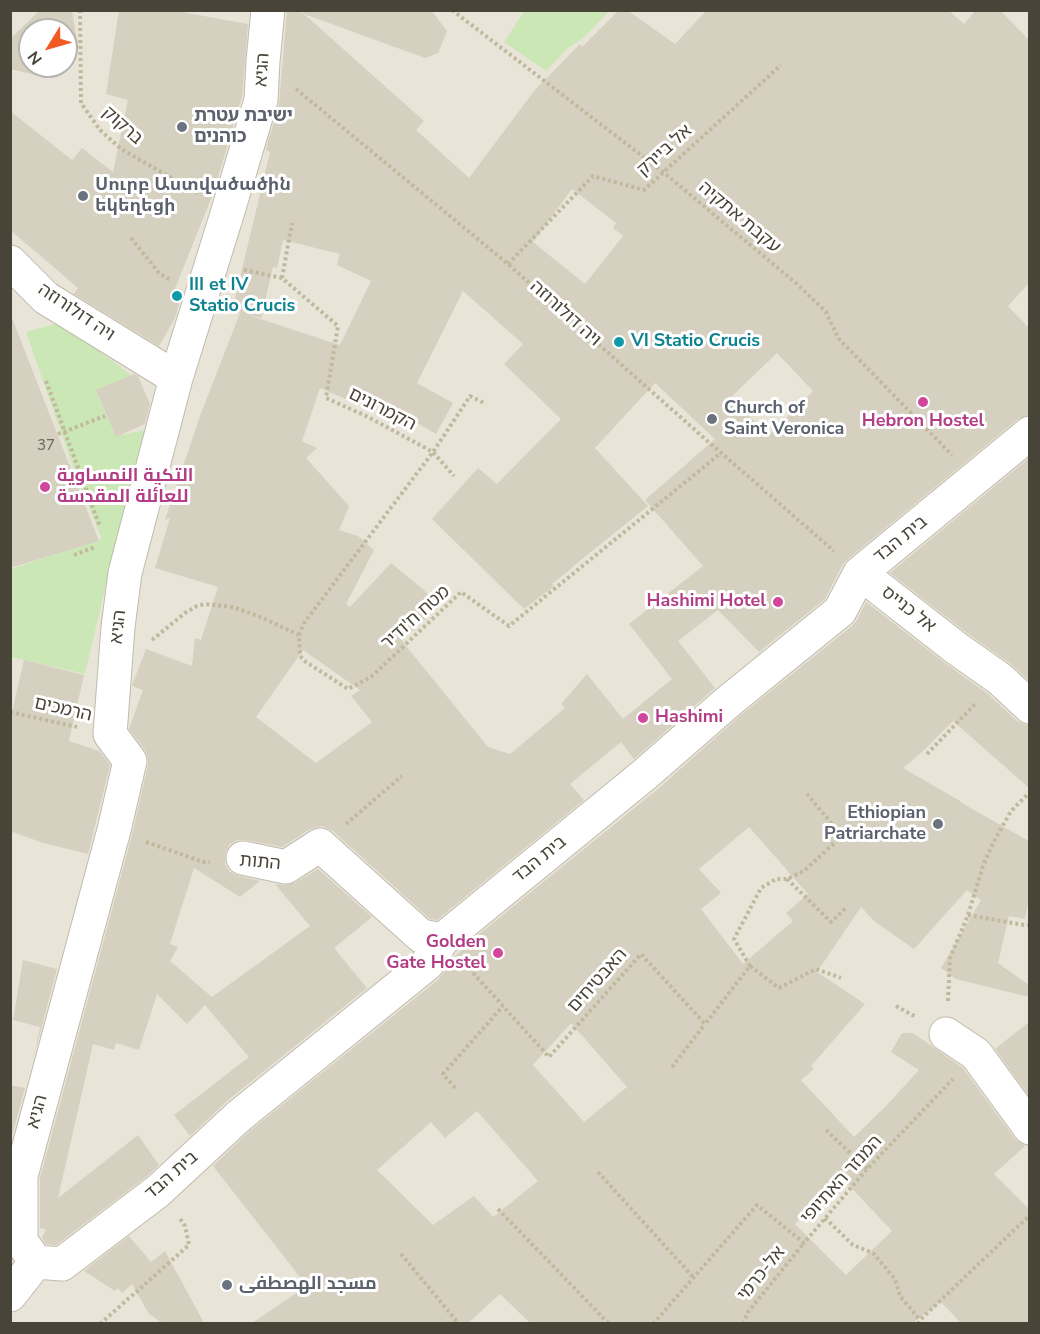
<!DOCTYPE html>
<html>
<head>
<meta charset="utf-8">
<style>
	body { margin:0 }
	#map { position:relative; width:1040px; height:1334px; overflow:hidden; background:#f4f2ea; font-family:"Nunito Sans",sans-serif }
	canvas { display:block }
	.frame { position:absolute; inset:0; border:12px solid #484438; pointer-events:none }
	.north { position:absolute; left:18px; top:18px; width:60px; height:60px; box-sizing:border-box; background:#fff; border:2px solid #b6b4af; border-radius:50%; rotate:233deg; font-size:16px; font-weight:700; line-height:24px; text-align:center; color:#484438 }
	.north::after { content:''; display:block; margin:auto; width:21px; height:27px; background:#f35923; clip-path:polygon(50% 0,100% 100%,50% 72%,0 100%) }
</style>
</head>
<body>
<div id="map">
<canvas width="1040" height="1334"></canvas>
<div class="frame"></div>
<div class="north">N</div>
</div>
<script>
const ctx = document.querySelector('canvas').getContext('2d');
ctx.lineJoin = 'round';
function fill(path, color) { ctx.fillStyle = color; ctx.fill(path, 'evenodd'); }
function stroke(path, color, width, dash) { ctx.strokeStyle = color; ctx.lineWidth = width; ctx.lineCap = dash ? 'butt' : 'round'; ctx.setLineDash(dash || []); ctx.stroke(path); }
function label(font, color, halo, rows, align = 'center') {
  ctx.font = font + ' "Nunito Sans",Cairo,"Noto Sans Armenian","Noto Sans Hebrew",sans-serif'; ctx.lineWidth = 6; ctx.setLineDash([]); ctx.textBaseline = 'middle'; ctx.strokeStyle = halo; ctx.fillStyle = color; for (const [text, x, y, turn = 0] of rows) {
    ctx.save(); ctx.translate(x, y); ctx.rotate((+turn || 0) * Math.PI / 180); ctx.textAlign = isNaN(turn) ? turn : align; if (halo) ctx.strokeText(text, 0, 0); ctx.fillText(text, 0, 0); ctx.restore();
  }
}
const residential = new Path2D(`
	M11 11H1029V1323H11ZM30 30H66V66H30Z`);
const green = new Path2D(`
	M525 10H609V11L583 38 567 49 546 71 504 42Z
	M59 323 68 327 131 375 96 391 116 436 146 430 106 584 85 674 11 657V569L102 539 76 475 26 332Z`);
const building = new Path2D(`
	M40 10H72L78 47 66 60V30H30V66H60L48 78 10 69V39Z
	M119 10H171L248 24 242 97 213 194 172 296 179 304 175 318 159 346 74 294 78 288 10 230V111L72 160 82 148 113 172 128 100 106 94Z
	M287 10H300L303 14 304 10H431L447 31 438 53 425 58 304 14 424 121 416 130 469 178 534 91 580 44 582 47 619 10H627L675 44 707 10H948L964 24 976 10H1000L1029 40V283L1008 306 1029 328V415L1018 419 848 559 843 564 825 599 759 652 718 610 678 641 715 688 634 759 621 742 570 784 584 800 437 920 430 919 333 831 322 826 310 829 282 847 246 840H237L229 845 225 855V864L230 872 239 876 260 881 240 897 194 868 170 944 178 947 170 961 212 997 310 926 275 884 283 885 295 883 318 869 372 917 334 948 367 988 227 1101 190 1136 174 1115 249 1057 205 1005 187 1024 157 994 139 1050 116 1043 114 1050 93 1044 58 1198 138 1135 159 1165 146 1177 56 1245 46 1244 42 1238 46 1229 40 1228V1178L132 835 148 765V758L145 750 129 729 143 690 132 686V685L146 649 192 666 195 638 201 640 218 587 155 568 170 518 165 520 200 416 240 313 232 311 270 152 266 150 268 141 279 105ZM572 189 616 223 613 228 623 236 585 284 533 242ZM283 240 340 254 337 265 371 281 340 345 248 315 261 318 273 267 277 268ZM463 291 523 344 504 364 561 419 497 484 478 468 432 519 524 609 554 586 552 584 572 568H571L648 506 595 448 655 383 715 439 645 500 703 566 629 624 672 679 623 719 587 674 561 704 565 708 510 754 488 747 402 641 439 607 425 591 391 563 350 607 346 604 374 550 358 536 339 530 349 506 306 458 317 448 302 441 320 388 360 405 365 393 436 434 453 403 417 383ZM777 353 813 391 769 435 730 398ZM303 650 360 690 351 696 372 722 316 763 256 717Z
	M12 318 99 541 10 568V319Z
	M134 374 138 376 150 404 145 424 116 437 96 390Z
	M1029 458V681L1011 664 967 633 890 573Z
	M866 602 945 663 988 694 1017 721 1025 725H1029V788L953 721 924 750 903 768 960 801V802L1029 841V897L1025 919 1009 916 998 963 1029 985V997L956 979 941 968 981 900 967 890 914 949 874 921 861 907 817 972 865 1004 811 1066 814 1069 801 1080 854 1137 886 1106 919 1070 891 1052 902 1033H913L963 1068 1015 1139 1025 1146 994 1174 1029 1209V1323H961L941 1302 913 1323H530L500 1294 468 1323H252L307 1286 213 1166 251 1130 439 979 453 958 463 949 462 948 658 789 741 715 852 626 857 620ZM749 827 808 894 786 913 793 921 743 964 701 909 721 893 699 869ZM571 1023 627 1087 584 1122 533 1065ZM477 1111 538 1181 493 1217 474 1196 433 1225 377 1170 431 1122 445 1138ZM843 1179 892 1231 846 1275 795 1224Z
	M24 660 84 675 69 741 99 751 110 765 88 854 43 843 10 831V720Z
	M23 960 57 969 34 1056 40 1027 13 1020Z
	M1029 1022V1096L995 1049Z
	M10 1085 25 1088 10 1143Z
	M129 1236 151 1262 165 1251 204 1323H162L149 1314 132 1284 122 1293 118 1288 115 1291 84 1271Z`);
const path = new Path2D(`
	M80 10 81 103 100 130 121 149 198 193
	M452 10 663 172 797 284 826 312 838 338 952 455
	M296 89 508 264 704 438 834 551
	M131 238 159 273 172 281
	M508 264 593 176 644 190 781 65
	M244 270 282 278 338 326 326 398 366 416 433 452 454 476
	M282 278 292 223
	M46 381 100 527
	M58 434 105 416
	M74 555 95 547
	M299 635 304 623 433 452 470 396 486 404
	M152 640 185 613 197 606 205 604 233 607 263 618 299 635 300 656 306 662 348 689 371 677 461 592 509 626 721 453
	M10 712 77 727
	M927 754 976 703
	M346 824 402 776
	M146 842 203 862H210
	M787 879 831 922 846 908
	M968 915 1024 925H1030
	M465 964 549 1057 641 954 705 1024 750 966 779 988 816 969 841 978
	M750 966 734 939 761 888 776 879H787L804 871 842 836 807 794
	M948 1001 950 958 968 915 983 866 993 843 1011 811 1030 792
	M896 1006 916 1017
	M672 1067 705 1024
	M455 1088 443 1074 503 1006
	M826 1130 867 1169
	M598 1172 694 1278
	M498 1209 609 1324
	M825 1218 853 1245 873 1253 895 1279 900 1296 920 1320
	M401 1254 459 1324
	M100 1324 189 1245 185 1226 179 1217
	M653 1324 757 1205 804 1243 867 1169 953 1079
	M743 1324 748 1312 804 1243
	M918 1324 920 1320 1030 1215`);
const minor = new Path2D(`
	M10 262 46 298 176 378
	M860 573 956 648 1000 679 1030 707
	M243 858 286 867 320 845 421 936 442 940
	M946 1034 976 1054 1030 1128
	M36 1262 62 1264 158 1191 239 1116 427 964 442 940 644 775 729 701 840 611 860 573 1030 433
	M10 1295 36 1262 21 1241V1176L114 830 130 761 110 734 118 627 125 573 176 378 228 211 261 100 263 61 268 10`);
const markers = [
	[182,127,6,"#6b7280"],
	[83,196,6,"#6b7280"],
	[177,296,6,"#0f9aa8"],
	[619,342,6,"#0f9aa8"],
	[923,402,6,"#d1479c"],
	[712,419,6,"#6b7280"],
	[45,487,6,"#d1479c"],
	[778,602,6,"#d1479c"],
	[643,718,6,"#d1479c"],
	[938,824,6,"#6b7280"],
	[498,953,6,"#d1479c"],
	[227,1285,6,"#6b7280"]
];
const numberNames = [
	["37",46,446]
];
const streetNames = [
	["הגיא",263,70,-86],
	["ברקוק",122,126,42],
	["אל ביירק",665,151,-42],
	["עקבת אתקיה",739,218,40],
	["ויה דולורוזה",76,313,34],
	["ויה דולורוזה",565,314,42],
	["הקמרונים",382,410,27],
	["בית הבד",901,540,-39],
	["אל כנייס",908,610,38],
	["מטח ח'ודיר",416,618,-42],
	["הגיא",119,627,-84],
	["הרמכים",63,710,13],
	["בית הבד",540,860,-39],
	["התות",260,863,5],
	["האבטיחים",598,981,-48],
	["הגיא",38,1112,-75],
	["בית הבד",172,1176,-41],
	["המנזר האתיופי",842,1180,-48],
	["אל-כרמי",762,1274,-51]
];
const worshipNames = [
	["ישיבת עטרת",194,117],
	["כוהנים",194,138],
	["Սուրբ Աստվածածին",95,186],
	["եկեղեցի",95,207],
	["Church of",724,409],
	["Saint Veronica",724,430],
	["Ethiopian",926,814,"right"],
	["Patriarchate",926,835,"right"],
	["مسجد الهصطفى",239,1285]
];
const cultureNames = [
	["III et IV",189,286],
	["Statio Crucis",189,307],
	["VI Statio Crucis",631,342]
];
const hotelNames = [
	["Hebron Hostel",923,422,"center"],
	["التكية النمساوية",57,477],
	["للعائلة المقدسة",57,498],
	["Hashimi Hotel",766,602,"right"],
	["Hashimi",655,718],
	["Golden",486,943,"right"],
	["Gate Hostel",486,964,"right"]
];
fill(residential, '#e8e5d8');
fill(green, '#cbe7b5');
fill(building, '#d6d0c0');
stroke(minor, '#c0bbad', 35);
stroke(path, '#c1b99e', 4, [3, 3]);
stroke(minor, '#fff', 33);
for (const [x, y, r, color] of markers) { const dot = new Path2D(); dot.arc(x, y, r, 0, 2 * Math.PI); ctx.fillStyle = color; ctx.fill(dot); stroke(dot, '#fff', 2); }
label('15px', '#6c675a', null, numberNames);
label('18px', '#484438', '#fff', streetNames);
label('bold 18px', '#5b616d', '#fff', worshipNames, 'left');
label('bold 18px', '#0d838f', '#fff', cultureNames, 'left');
label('bold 18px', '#b23c85', '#fff', hotelNames, 'left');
</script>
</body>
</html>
